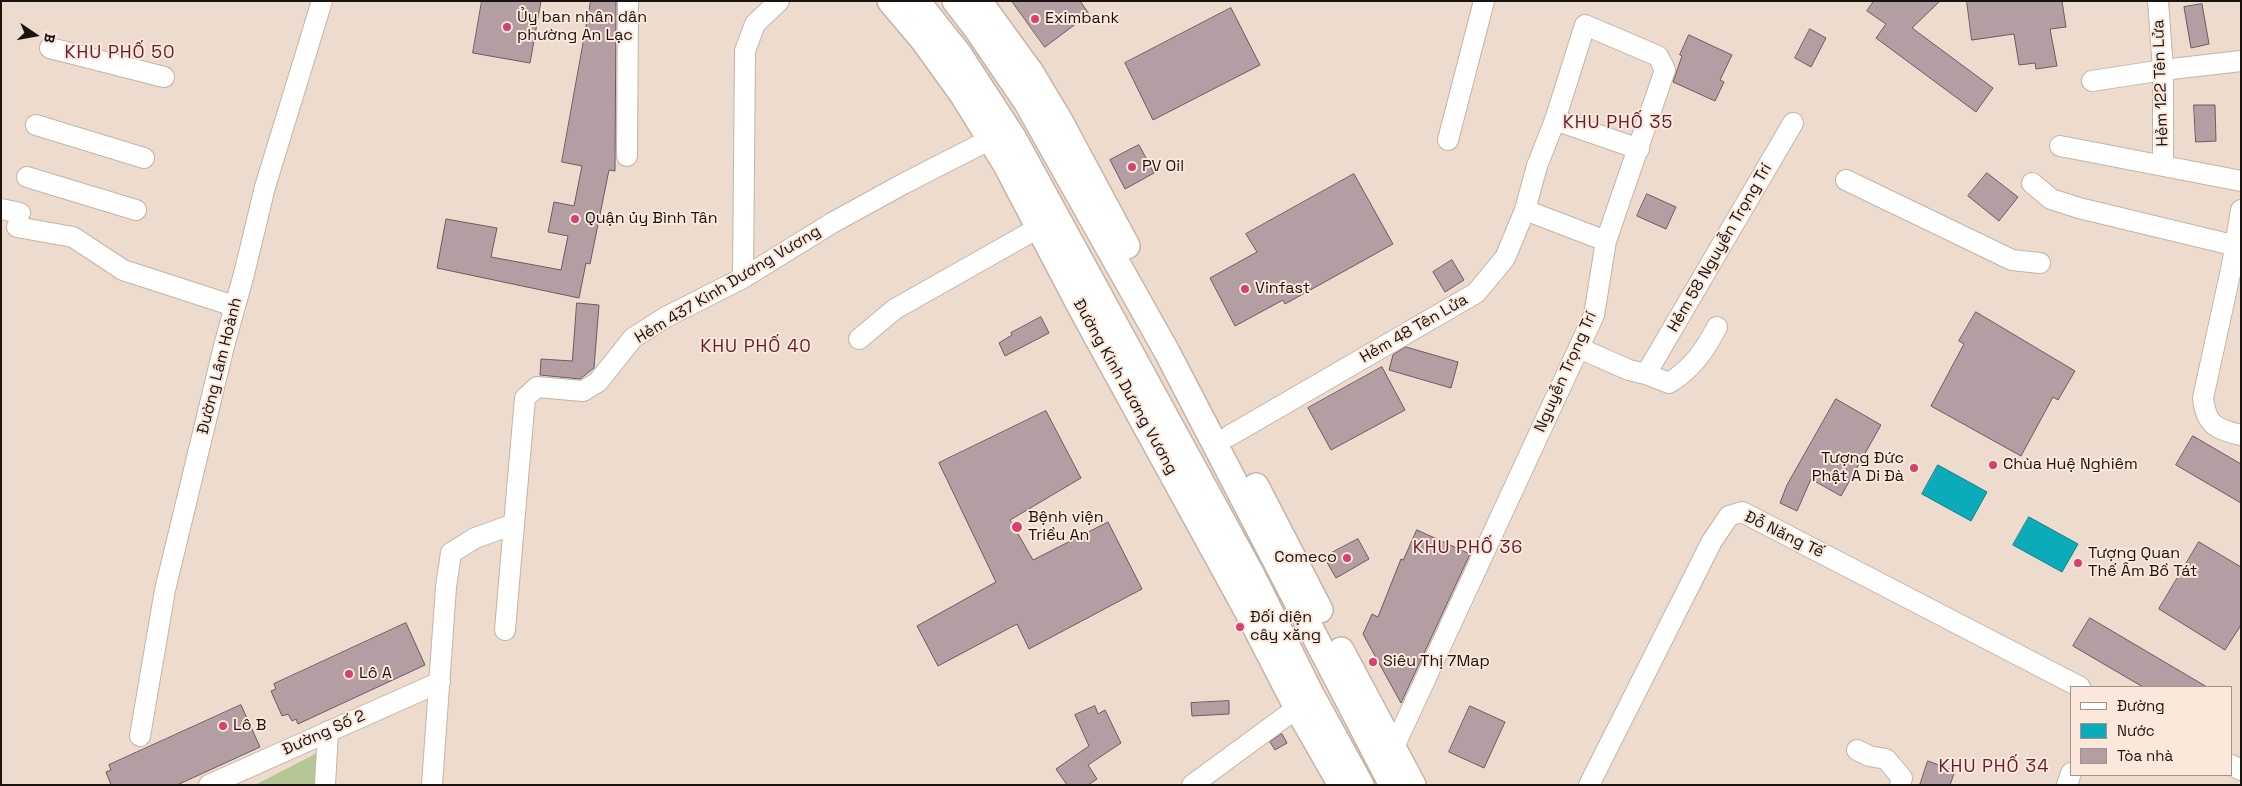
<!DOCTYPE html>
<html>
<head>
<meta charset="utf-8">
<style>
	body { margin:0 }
	#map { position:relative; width:2242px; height:786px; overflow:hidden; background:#eddbce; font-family:"Space Grotesk",sans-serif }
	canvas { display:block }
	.frame { position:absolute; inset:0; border:2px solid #1a1410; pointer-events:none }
	.legend { position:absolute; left:2070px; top:686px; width:162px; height:90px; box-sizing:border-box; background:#fbe8db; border:1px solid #a1938a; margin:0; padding:6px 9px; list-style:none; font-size:15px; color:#1a1410 }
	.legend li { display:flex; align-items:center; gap:10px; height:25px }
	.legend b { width:25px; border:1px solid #a1938a }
	.north { position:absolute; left:10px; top:10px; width:50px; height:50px; -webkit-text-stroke:4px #fbe8db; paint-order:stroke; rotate:102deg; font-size:14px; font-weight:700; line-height:20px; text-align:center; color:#1a1410 }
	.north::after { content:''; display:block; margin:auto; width:18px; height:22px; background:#1a1410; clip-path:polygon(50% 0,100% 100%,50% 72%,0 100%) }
</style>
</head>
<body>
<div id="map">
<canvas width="2242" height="786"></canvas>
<div class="frame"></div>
<ul class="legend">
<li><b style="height:6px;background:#fff"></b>Đường</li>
<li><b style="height:14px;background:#0babb9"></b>Nước</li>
<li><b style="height:14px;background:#b39ea4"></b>Tòa nhà</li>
</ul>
<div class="north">B</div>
</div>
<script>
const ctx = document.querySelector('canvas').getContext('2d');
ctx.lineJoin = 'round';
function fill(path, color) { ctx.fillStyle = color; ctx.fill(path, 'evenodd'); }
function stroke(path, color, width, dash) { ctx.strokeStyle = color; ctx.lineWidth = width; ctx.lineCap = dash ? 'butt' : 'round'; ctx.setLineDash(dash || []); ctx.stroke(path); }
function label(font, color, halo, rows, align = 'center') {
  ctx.font = font + ' "Space Grotesk",sans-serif'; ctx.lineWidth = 4; ctx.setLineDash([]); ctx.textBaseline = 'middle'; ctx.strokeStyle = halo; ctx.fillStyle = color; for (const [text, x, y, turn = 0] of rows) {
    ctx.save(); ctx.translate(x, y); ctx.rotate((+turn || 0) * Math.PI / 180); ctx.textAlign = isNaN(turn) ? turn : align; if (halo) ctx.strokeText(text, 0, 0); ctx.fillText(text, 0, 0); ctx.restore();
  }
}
const green = new Path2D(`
	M317 753 320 785H255Z`);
const water = new Path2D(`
	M1938 465 1987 492 1971 521 1922 494Z
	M2029 517 2078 544 2062 572 2013 545Z`);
const building = new Path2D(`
	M482 1H541L530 63 473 53Z
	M591 1H616L615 171 609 170 590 264 586 263 579 298 437 268 446 219 497 228 491 257 561 270 568 236 548 232 554 202 574 206 582 166 562 162Z
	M1012 1H1080L1089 14 1045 47Z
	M1874 1H1940L1912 28 1993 88 1976 112 1876 38 1886 24 1867 11Z
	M1967 1H2062L2066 27 2050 29 2057 66 2036 69 2035 63 2019 65 2014 34 1972 40Z
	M2202 4 2209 44 2191 48 2184 7Z
	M1231 8 1260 65 1153 120 1125 63Z
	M1810 29 1826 38 1811 67 1795 58Z
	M1689 35 1732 55 1720 80 1724 82 1715 101 1673 82 1682 56 1680 55Z
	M2194 105H2215L2216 141 2196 142Z
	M1139 145 1154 173 1125 189 1110 160Z
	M1987 173 2018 197 1999 221 1968 196Z
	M1354 174 1393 244 1285 304 1283 300 1235 326 1210 278 1257 252 1246 234Z
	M1647 194 1676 207 1666 229 1637 216Z
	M1452 260 1464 280 1445 292 1433 272Z
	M577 303 599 305 594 368 580 379 540 375 541 359 572 361Z
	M1976 312 2075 371 2058 400 2053 397 2021 456 1931 406 1964 344 1959 341Z
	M1041 317 1049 333 1005 356 999 343 1012 335 1011 333Z
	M1406 347 1458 362 1451 388 1389 370 1393 355Z
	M1382 367 1405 410 1331 450 1308 408Z
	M1836 399 1881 425 1841 496 1811 479 1797 511 1780 503 1787 485Z
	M1046 411 1081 478 1010 520 1033 560 1108 522 1142 589 1029 649 1017 624 938 666 917 626 996 582 939 463Z
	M2193 436 2241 464V503L2176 465Z
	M1417 530 1470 554 1401 703 1363 634 1372 614 1378 617 1401 559 1403 560Z
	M1358 539 1369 559 1336 578 1324 557Z
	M2199 542 2241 567V625L2225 650 2159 609Z
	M2090 618 2207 687H2143L2073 646Z
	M406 623 425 665 298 724 296 719 292 721 288 714 282 716 271 691 276 689 274 684Z
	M1229 701V714L1192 716 1191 703Z
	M241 705 260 747 177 785H111L106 772 111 770 109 765Z
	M1095 706 1098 714 1105 710 1121 743 1088 765 1097 779 1088 785H1067L1056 769 1089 746 1075 715Z
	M1470 706 1505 722 1484 768 1449 752Z
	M1282 734 1287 743 1275 750 1270 742Z
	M1928 761 1955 771 1950 785H1920Z`);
const minor = new Path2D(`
	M2158 1 2163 70V166
	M50 48 164 77
	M2092 81 2163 70 2241 61
	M1555 120 1639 149
	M36 125 144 158
	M1448 140 1484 1
	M2060 146 2241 181
	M627 156 628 1
	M27 177 136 210
	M1846 180 2012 260 2040 263
	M2032 183 2051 199 2079 208 2241 247
	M1 209 20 213
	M1525 210 1606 241
	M2241 210 2232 265 2203 398C2206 425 2216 429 2241 435
	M17 227 73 237 123 270 234 306
	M743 278 745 51 755 24 779 1
	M859 339 895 309 1040 227
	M1579 348 1629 370 1646 374 1669 383C1692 369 1705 350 1717 327
	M1646 374 1793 123
	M1229 436 1476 293 1505 258 1525 210 1537 166 1555 120 1585 25 1658 56 1665 70 1606 241 1594 315 1393 749
	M505 630 514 524
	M140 736 165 590 224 346 244 274 265 187 322 1
	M1857 750 1869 756 1886 759 1902 778 1900 785
	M2231 765 2241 770
	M209 785 440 682
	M325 785 328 731
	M432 785 446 587 451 553 475 538 514 524 525 398 537 387 583 391 598 382 633 338 666 317 743 278 832 223 903 184 991 139
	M1192 785 1297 708
	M1589 785 1712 541 1729 516 1742 512 2080 687
	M2067 785 2071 773`);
const major = new Path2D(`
	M890 1 923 40 962 94 1006 165 1083 312 1246 609 1297 708 1341 785
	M917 1 959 54 1013 137 1252 575 1311 694 1361 785
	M955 1 978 31 1027 103 1167 352 1392 785
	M979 1 1030 71 1060 121 1127 246
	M1256 486 1320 610
	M1341 650 1413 785`);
const markers = [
	[1035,19,5,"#d2436d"],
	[507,27,5,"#d2436d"],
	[1132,167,5,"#d2436d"],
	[575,219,5,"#d2436d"],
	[1245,289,5,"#d2436d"],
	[1993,465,5,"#d2436d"],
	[1914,468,5,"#d2436d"],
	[1017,527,6,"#d2436d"],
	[1347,558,5,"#d2436d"],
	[2078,563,5,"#d2436d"],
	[1240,627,5,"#d2436d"],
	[1373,662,5,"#d2436d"],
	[349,674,5,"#d2436d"],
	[223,726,5,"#d2436d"]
];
const poiNames = [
	["Ủy ban nhân dân",517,18],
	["phường An Lạc",517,36],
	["Eximbank",1045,19],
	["PV Oil",1142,167],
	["Quận ủy Bình Tân",585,219],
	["Vinfast",1255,289],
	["Tượng Đức",1904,459,"right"],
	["Phật A Di Đà",1904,477,"right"],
	["Chùa Huệ Nghiêm",2003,465],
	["Bệnh viện",1028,518],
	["Triều An",1028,536],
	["Tượng Quan",2088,554],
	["Thế Âm Bồ Tát",2088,572],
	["Comeco",1337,558,"right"],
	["Đối diện",1250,618],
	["cây xăng",1250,636],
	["Siêu Thị 7Map",1383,662],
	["Lô A",359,674],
	["Lô B",233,726]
];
const streetNames = [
	["Hẻm 122 Tên Lửa",2161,83,-92],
	["Hẻm 58 Nguyễn Trọng Trí",1720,248,-60],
	["Hẻm 437 Kinh Dương Vương",728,285,-31],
	["Hẻm 48 Tên Lửa",1414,329,-30],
	["Đường Lâm Hoành",220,366,-76],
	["Nguyễn Trọng Trí",1566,372,-66],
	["Đường Kinh Dương Vương",1125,387,61],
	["Đỗ Năng Tế",1784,535,26],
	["Đường Số 2",324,733,-24]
];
const neighbourhoodNames = [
	["KHU PHỐ 50",120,53],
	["KHU PHỐ 35",1618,123],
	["KHU PHỐ 40",756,347],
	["KHU PHỐ 36",1468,548],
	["KHU PHỐ 34",1994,767]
];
fill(green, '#b5c794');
fill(water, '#0babb9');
stroke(water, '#107e86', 1);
fill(building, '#b39ea4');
stroke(building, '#6d5960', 1);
stroke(minor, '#c5b3a6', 22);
stroke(major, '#c5b3a6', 28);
stroke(minor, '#fff', 20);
stroke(major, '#fff', 25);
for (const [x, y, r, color] of markers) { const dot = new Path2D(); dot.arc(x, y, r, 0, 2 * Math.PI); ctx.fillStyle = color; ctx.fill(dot); stroke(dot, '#fbe8db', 2); }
label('16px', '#1a1410', '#fbe8db', poiNames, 'left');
label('16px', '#1a1410', '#fbe8db', streetNames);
ctx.letterSpacing = '1px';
label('18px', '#621e31', '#fbe8db', neighbourhoodNames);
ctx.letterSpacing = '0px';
</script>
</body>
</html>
